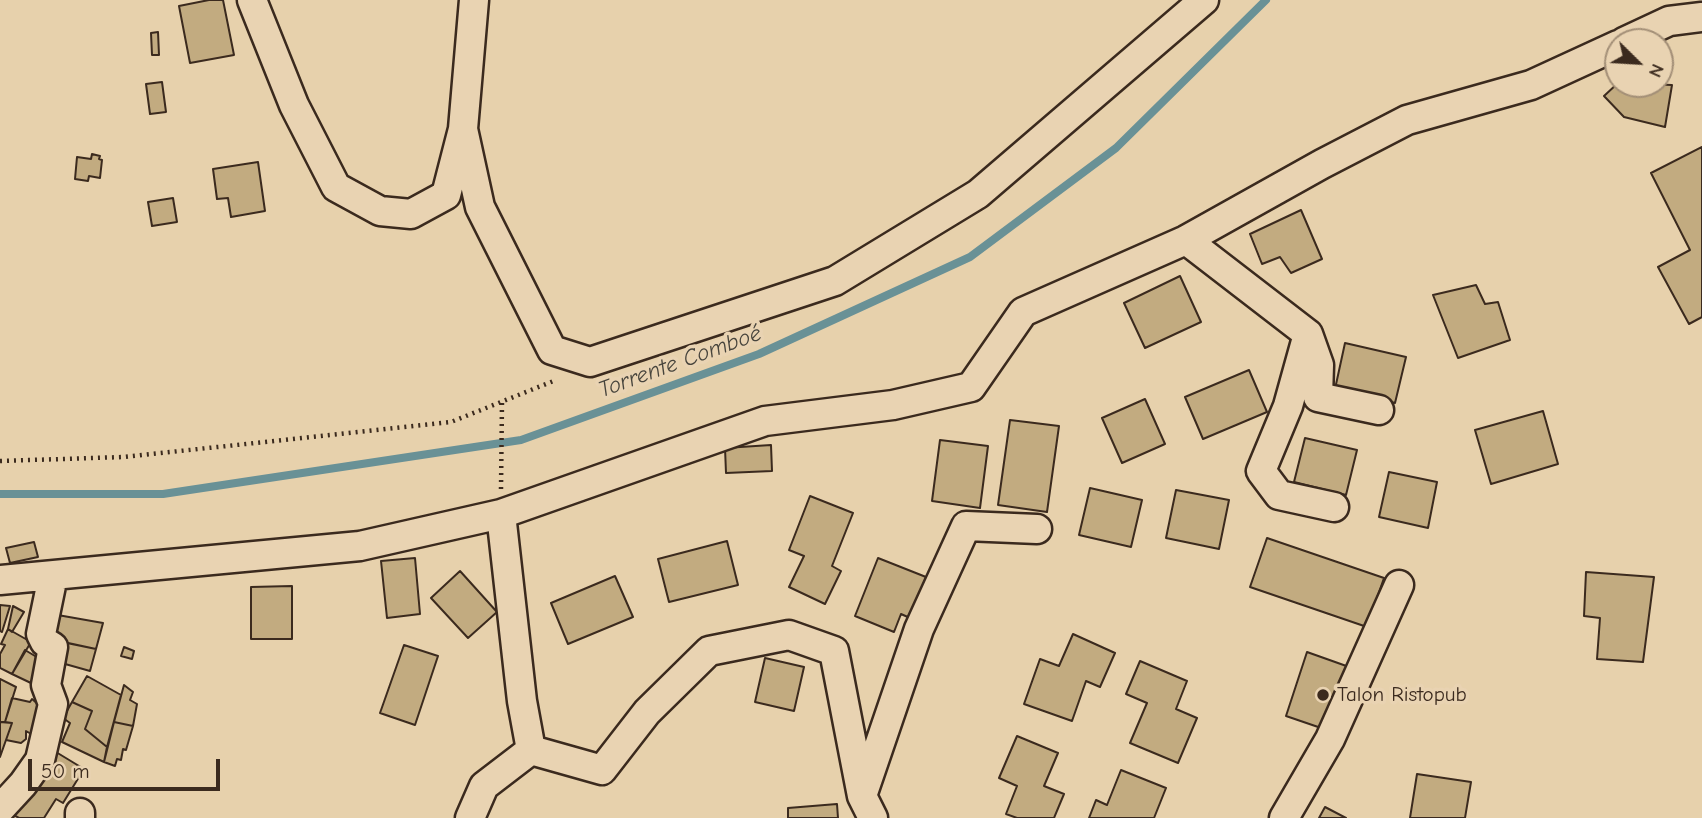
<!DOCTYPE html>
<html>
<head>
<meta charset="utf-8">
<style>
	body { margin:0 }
	#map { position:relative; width:1702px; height:818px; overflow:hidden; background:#e7d1ac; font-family:"Comic Neue",sans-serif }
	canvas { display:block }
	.north { position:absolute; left:1604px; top:28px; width:70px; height:70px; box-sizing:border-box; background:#e9d3b2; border:2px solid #a38f77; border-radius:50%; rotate:114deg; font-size:19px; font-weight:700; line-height:28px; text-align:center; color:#3b2a1e }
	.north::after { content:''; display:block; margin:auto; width:24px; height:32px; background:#3b2a1e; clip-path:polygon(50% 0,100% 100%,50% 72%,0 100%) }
	.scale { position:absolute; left:28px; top:759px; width:192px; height:32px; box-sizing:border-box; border:4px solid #3b2a1e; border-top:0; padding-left:9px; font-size:21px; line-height:24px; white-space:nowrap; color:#3b2a1e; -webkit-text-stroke:5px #e9d3b2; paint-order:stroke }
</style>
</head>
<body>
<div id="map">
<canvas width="1702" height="818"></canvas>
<div class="north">N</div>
<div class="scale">50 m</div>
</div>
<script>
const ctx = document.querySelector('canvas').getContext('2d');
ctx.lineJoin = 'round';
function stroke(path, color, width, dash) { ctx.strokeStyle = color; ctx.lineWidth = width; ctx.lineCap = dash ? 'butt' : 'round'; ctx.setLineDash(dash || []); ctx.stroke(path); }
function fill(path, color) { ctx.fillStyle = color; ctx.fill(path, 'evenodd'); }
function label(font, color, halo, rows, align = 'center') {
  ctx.font = font + ' "Comic Neue",sans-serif'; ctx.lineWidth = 7; ctx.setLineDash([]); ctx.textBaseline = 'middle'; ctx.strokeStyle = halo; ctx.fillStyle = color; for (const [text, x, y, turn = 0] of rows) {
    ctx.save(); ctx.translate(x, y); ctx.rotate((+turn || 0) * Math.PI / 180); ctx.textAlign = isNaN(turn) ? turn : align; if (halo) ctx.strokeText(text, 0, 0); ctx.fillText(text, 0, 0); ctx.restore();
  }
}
const stream = new Path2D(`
	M0 494H163L521 440 759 354 970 257 1116 148 1266 0`);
const building = new Path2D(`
	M209 0H223L234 55 190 63 179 6Z
	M158 32 159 55H152L151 33Z
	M162 82 166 112 150 114 146 84Z
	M1618 83 1672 85 1665 127 1624 117 1604 96Z
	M1702 147V317L1689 324 1658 267 1690 250 1651 173Z
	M92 154 100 156 99 159 102 160 100 178 89 176 88 181 75 179 77 157 91 159Z
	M258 162 265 211 231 217 228 198 217 199 213 169Z
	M173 198 177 222 152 226 148 202Z
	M1301 210 1322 259 1291 273 1280 257 1262 264 1250 234Z
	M1180 276 1201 322 1145 348 1124 303Z
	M1476 285 1485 304 1498 302 1510 340 1458 358 1433 295Z
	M1345 343 1406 357 1395 403 1335 389Z
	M1249 370 1267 412 1203 439 1185 397Z
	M1145 399 1165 444 1122 463 1102 418Z
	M1543 411 1558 464 1491 484 1475 430Z
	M1010 420 1059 426 1047 512 998 505Z
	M1305 438 1357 450 1346 495 1294 482Z
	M940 440 988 446 980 508 932 501Z
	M771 445 772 471 726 473 725 448Z
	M1389 472 1437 482 1428 528 1379 517Z
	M1090 488 1142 500 1131 547 1079 535Z
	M1176 490 1229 500 1219 549 1166 538Z
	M810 496 853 513 832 566 841 571 825 604 789 587 804 556 789 550Z
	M1267 538 1384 578 1367 627 1250 587Z
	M727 541 738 585 669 602 658 559Z
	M34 542 38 557 10 563 6 548Z
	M415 558 420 614 387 618 381 561Z
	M878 558 926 577 910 618 901 614 894 632 855 616Z
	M460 571 497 612 468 638 431 598Z
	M1586 572 1654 577 1643 662 1597 659 1600 618 1584 616Z
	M615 576 633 617 568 644 551 603Z
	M292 586V639H251V587Z
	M0 605 10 606 2 632 0 631Z
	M13 606 24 612 12 632 8 629Z
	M52 614 103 623 96 649 45 638Z
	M8 629 31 642 12 674 0 668V654L5 645 1 644Z
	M1073 634 1115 653 1100 687 1086 681 1072 721 1024 704 1040 659 1059 666Z
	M62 642 96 649 90 671 58 662Z
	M404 645 438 656 415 725 380 713Z
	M124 647 134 651 132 659 121 656Z
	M25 650 45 662 33 684 12 674Z
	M1307 652 1352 668 1324 729 1286 716Z
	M765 658 804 667 794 711 755 702Z
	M1140 661 1187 681 1176 709 1197 718 1178 763 1130 743 1147 703 1126 694Z
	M87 676 121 695 107 747 85 729 92 711 72 702Z
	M0 679 16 687 5 722H0Z
	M124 685 133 692 130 700 137 704 133 726 114 722Z
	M12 698 30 702 32 699 52 716 38 738 26 731V739L21 743 6 740 12 723 5 722Z
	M72 702 92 711 85 729 107 747 104 762 62 742 70 723 63 718Z
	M0 722 12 723 0 757Z
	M114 722 133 726 126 750 123 749 121 760 117 759 115 766 104 762Z
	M1017 736 1058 753 1044 786 1064 794 1054 818H1017L1006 814 1017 786 999 778Z
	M51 749 84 769 63 803 56 799 44 818H19L8 812Z
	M1121 770 1166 788 1154 818H1089L1096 800 1107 805Z
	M1417 774 1471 782 1465 818H1410Z
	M837 804 838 818H788V808Z
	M1325 807 1346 818H1319Z`);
const path = new Path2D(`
	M0 461 124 457 451 422 556 380
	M501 489 502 402`);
const minor = new Path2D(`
	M252 0 294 105 336 187 380 211 411 214 446 195 463 129 474 0
	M1624 42 1669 21 1702 17
	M463 129 480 207 552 350 590 362 835 281 978 194 1204 0
	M1186 240 1308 334 1319 365 1318 397 1379 410
	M1308 334 1288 406 1261 471 1279 495 1334 507
	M501 514 522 701 531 750 602 770 647 712 709 651 789 635 834 651 862 796 873 818
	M0 580 360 546 501 514 765 421 893 405 971 387 1023 312 1186 240 1322 164 1407 120 1531 85 1618 45
	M863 793 919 629 966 526 1037 529
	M0 809 23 784 40 760 53 704 46 685 53 647 45 642 41 634 53 576
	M80 818V813
	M470 818 484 786 531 750
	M1284 818 1330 739 1399 585`);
const markers = [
	[1323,695,7,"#3b2a1e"]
];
const poiNames = [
	["Talon Ristopub",1337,695]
];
const waterNames = [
	["Torrente Comboé",680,362,-20]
];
stroke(stream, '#699196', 8);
fill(building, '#c2ab80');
stroke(building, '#3b2a1e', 2);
stroke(minor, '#3b2a1e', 33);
stroke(path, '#3b2a1e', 4.5, [2, 5]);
stroke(minor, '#e9d3b2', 28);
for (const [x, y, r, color] of markers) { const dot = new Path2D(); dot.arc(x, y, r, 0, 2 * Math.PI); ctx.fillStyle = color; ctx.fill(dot); stroke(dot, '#e9d3b2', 2.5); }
label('21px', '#3b2a1e', '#e9d3b2', poiNames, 'left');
label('italic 23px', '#47443c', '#e9d3b2', waterNames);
</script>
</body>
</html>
